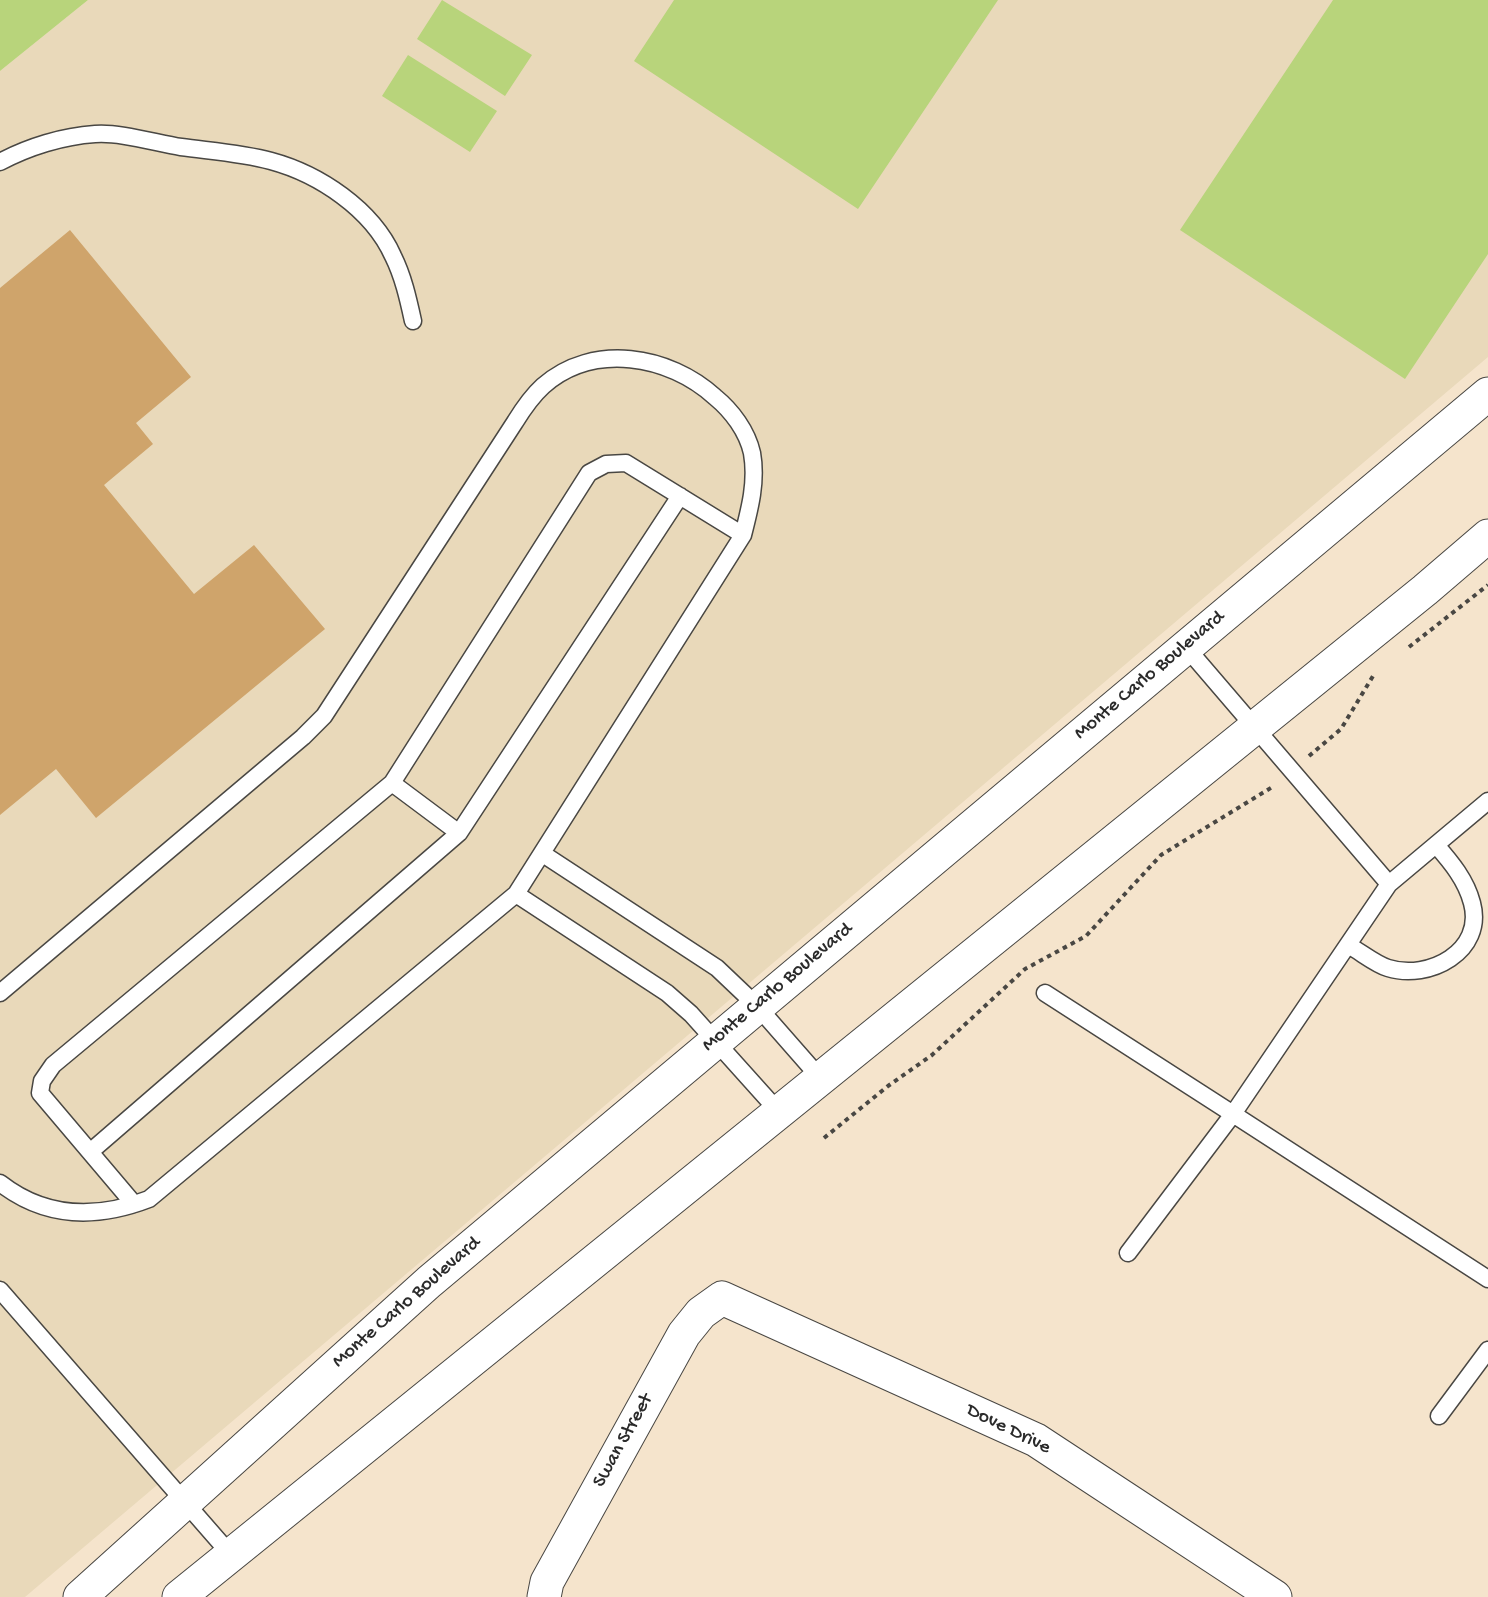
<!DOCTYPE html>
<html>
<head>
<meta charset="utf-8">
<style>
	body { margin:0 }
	canvas { display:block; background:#f5e4cc }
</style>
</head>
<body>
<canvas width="1488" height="1597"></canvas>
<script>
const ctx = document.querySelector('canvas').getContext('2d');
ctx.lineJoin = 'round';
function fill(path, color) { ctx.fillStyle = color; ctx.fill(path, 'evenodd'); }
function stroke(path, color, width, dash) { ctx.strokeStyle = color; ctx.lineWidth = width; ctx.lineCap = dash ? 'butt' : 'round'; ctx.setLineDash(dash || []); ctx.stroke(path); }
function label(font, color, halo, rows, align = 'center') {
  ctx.font = font + ' "Gochi Hand",sans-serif'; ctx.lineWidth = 6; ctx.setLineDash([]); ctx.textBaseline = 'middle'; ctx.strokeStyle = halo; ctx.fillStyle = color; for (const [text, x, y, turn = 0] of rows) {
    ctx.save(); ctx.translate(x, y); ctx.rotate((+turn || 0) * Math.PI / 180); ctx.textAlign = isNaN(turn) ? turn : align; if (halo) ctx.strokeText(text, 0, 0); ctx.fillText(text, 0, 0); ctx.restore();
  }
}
const built = new Path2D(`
	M88 0H1488V357L25 1597H0V71Z`);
const green = new Path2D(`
	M0 0H88L0 71Z
	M442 0 532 55 505 96 417 39Z
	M674 0H998L858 209 634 61Z
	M1333 0H1488V254L1405 379 1180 230Z
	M408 55 497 111 470 152 382 96Z`);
const building = new Path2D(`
	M70 230 191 377 136 423 153 444 104 485 194 594 254 545 325 629 96 818 56 769 0 815V288Z`);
const path = new Path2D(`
	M1409 647 1488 585
	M1309 756 1341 729 1373 676
	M824 1138 888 1086 932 1055 1025 969 1086 936 1161 855 1274 786`);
const lane = new Path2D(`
	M0 162C28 147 63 136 95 134 120 132 156 143 181 147 210 151 242 153 271 161 319 174 372 209 393 256 403 276 408 298 413 321
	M1185 646 1389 884
	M392 783 459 833
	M1488 801 1389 884 1233 1114 1488 1279
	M543 854 717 968 757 1006 821 1079
	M516 894 667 993 691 1014 779 1112
	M1348 945C1361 952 1375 964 1388 968 1429 981 1485 951 1472 903 1466 880 1451 862 1436 845
	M0 993 303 737 324 716 515 422C523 409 532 396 543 386 593 342 669 355 715 397 732 411 747 431 752 453 757 481 750 508 743 535L516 894 149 1199C97 1219 46 1219 0 1183
	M1045 993 1233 1114 1128 1253
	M90 1152 459 833 680 496
	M134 1204 40 1093 42 1081 53 1065 392 783 589 473 606 464 626 463 743 535
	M0 1290 231 1555
	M1439 1416 1488 1350`);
const street = new Path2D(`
	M544 1597 547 1582 684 1334 701 1313 722 1298 1036 1440 1275 1597`);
const secondary = new Path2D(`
	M80 1597 429 1282 1488 394
	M179 1597 1425 590 1488 536`);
const streetNames = [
	["Monte Carlo Boulevard",1150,676,-40],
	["Monte Carlo Boulevard",778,988,-40],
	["Monte Carlo Boulevard",407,1303,-41],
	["Dove Drive",1008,1430,26],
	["Swan Street",624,1441,-61]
];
fill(built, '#e9d9ba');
fill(green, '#b8d47b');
fill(building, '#cfa46b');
stroke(lane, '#494743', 19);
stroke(street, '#494743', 35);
stroke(secondary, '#494743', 35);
stroke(path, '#494743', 4, [4.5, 4.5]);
stroke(lane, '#fff', 16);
stroke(street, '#fff', 33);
stroke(secondary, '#fff', 33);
label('20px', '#2b2b2b', '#fff', streetNames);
</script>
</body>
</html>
